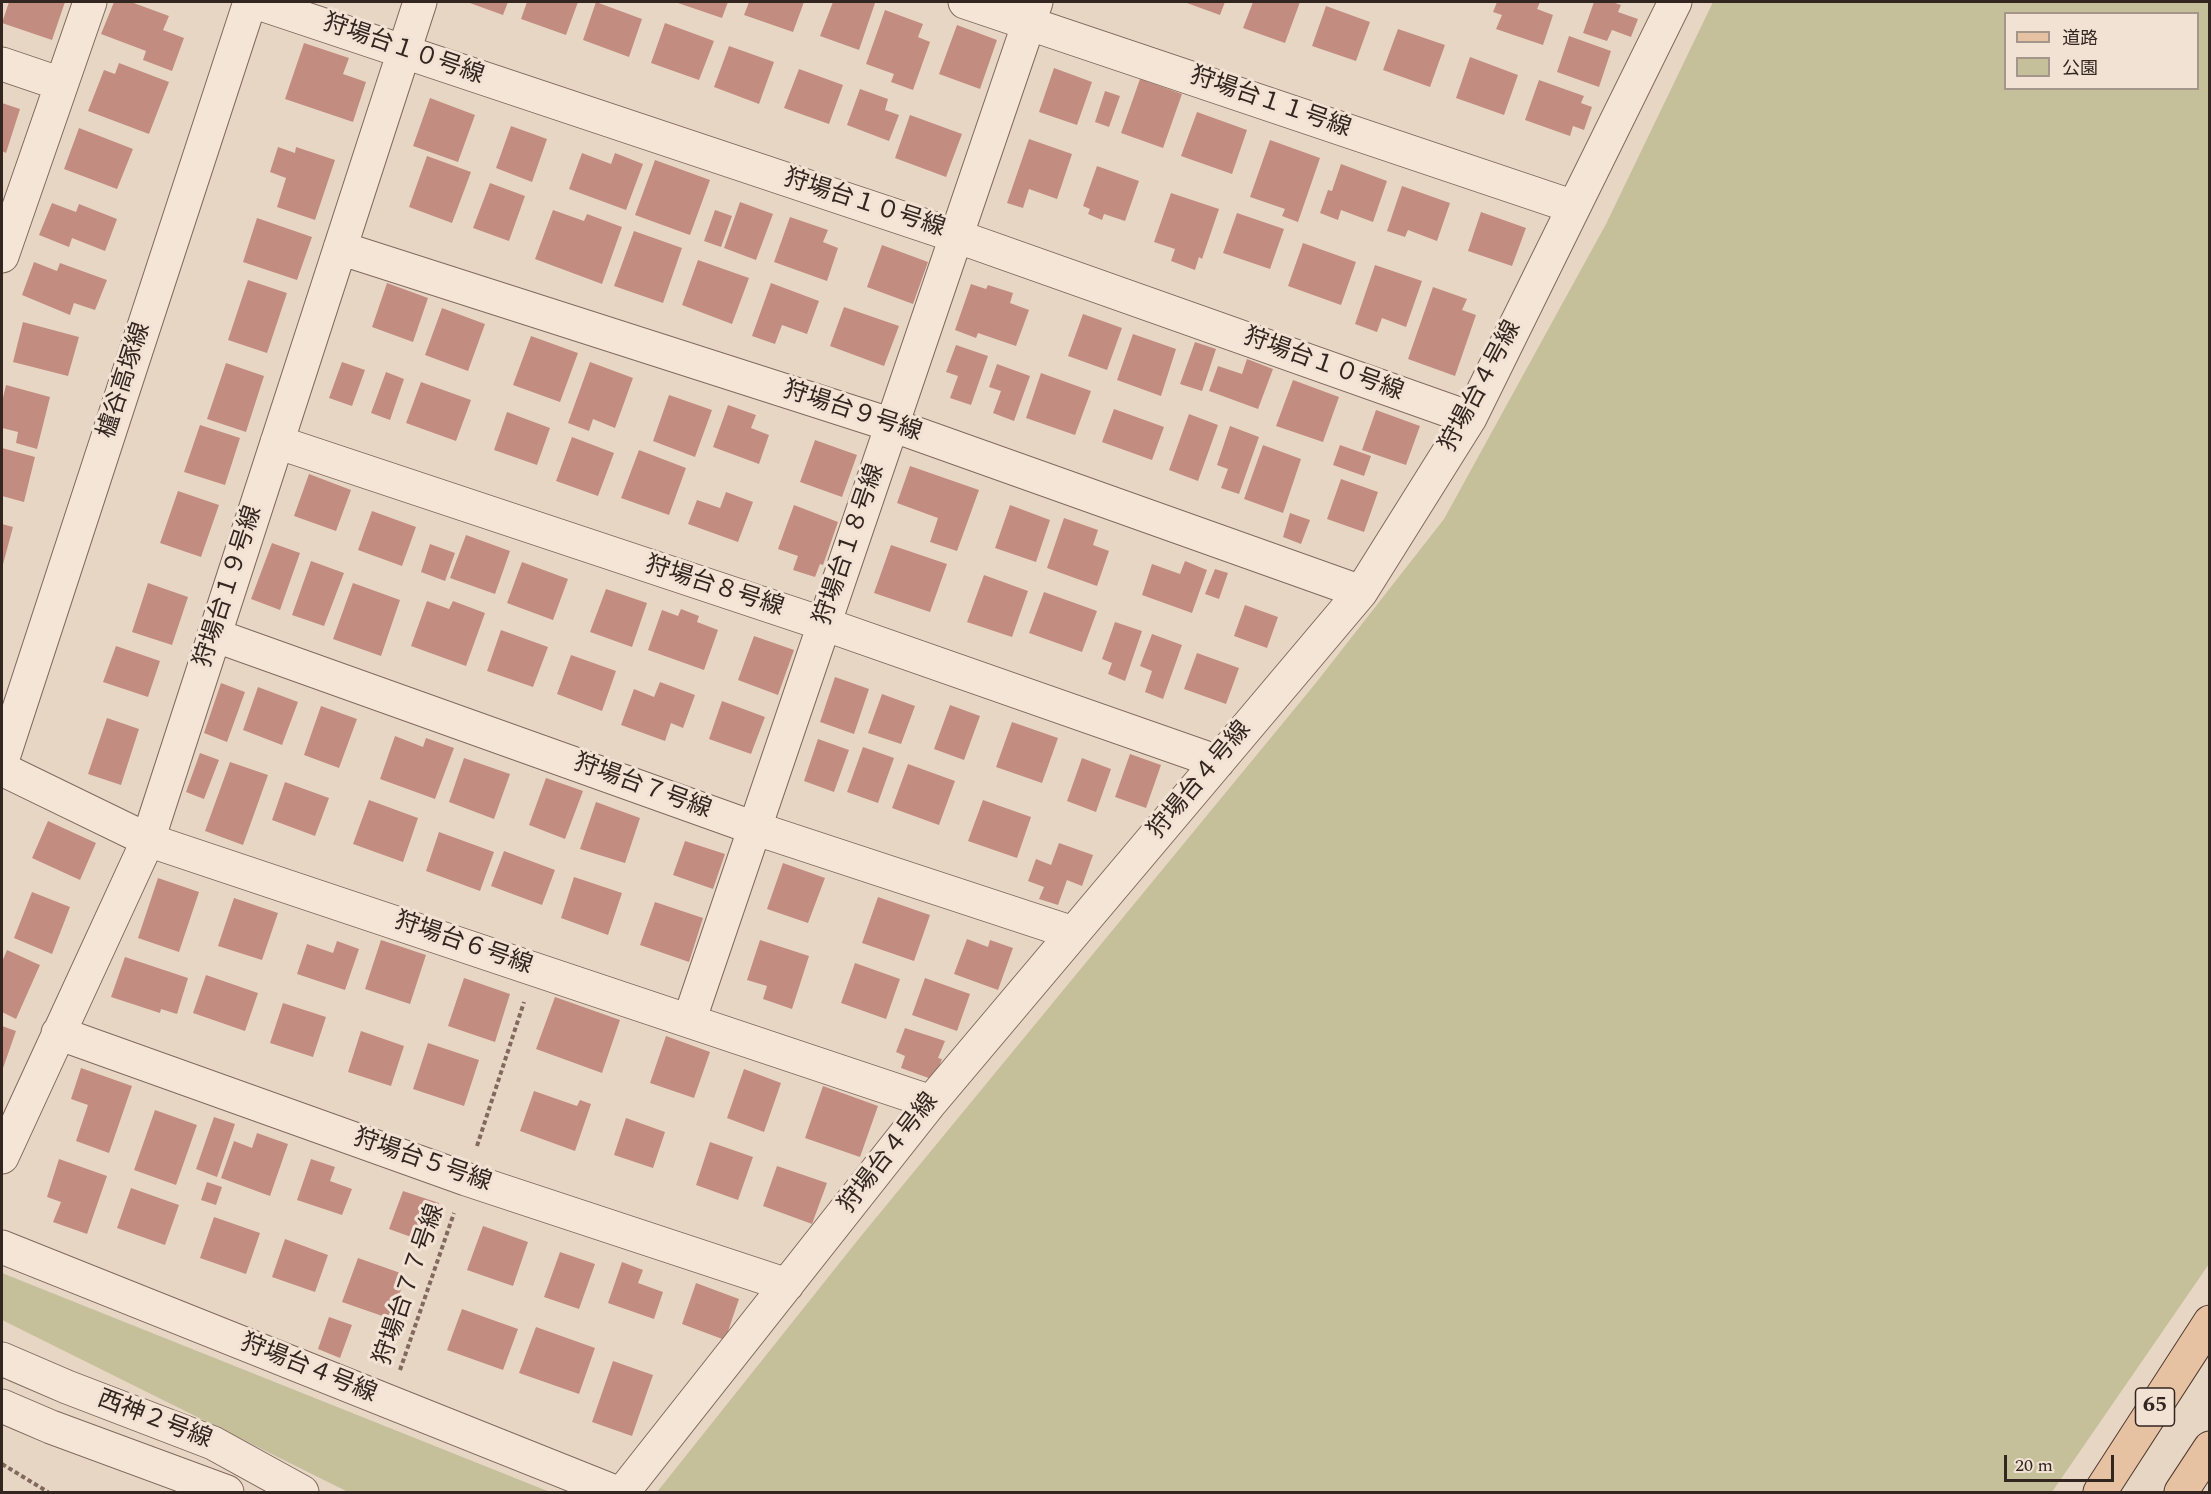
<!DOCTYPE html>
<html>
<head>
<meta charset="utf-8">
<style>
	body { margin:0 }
	#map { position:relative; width:2211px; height:1494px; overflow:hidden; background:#e8d6c5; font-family:Spectral,"Noto Sans JP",serif }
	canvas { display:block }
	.frame { position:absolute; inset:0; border:3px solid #33251f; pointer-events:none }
	.legend { position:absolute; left:2004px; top:12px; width:195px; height:78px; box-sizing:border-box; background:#f1e2d4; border:2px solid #a5968c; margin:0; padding:8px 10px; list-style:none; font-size:18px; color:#33251f }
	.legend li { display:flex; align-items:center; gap:12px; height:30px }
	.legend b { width:30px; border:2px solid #a5968c }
	.scale { position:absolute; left:2004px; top:1455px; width:110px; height:27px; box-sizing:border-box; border:3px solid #33251f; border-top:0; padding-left:8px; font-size:18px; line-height:21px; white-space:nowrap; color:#33251f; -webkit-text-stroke:4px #f1e2d4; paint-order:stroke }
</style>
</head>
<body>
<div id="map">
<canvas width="2211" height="1494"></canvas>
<div class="frame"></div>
<ul class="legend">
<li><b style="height:8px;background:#e7c2a2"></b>道路</li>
<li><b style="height:16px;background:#c5c09a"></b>公園</li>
</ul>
<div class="scale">20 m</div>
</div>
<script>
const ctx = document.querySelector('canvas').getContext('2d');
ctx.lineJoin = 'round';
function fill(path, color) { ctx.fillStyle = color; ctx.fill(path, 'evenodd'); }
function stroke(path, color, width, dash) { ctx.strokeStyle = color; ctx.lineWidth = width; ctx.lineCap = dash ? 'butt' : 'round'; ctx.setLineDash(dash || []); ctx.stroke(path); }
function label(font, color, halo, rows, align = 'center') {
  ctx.font = font + ' Spectral,"Noto Sans JP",serif'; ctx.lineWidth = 6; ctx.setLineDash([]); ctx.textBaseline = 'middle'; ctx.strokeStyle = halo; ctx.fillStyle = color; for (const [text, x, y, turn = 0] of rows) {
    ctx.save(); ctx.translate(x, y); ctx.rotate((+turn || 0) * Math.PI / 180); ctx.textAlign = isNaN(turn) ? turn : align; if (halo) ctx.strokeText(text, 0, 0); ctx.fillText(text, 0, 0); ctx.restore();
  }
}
const green = new Path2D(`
	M1713 2H2209V1264L2052 1492H657L861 1236 1315 684 1444 519 1606 224ZM2006 14H2198V88H2006Z
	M2 1273 550 1492H348L2 1320Z`);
const building = new Path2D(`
	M9 2H65L52 40 2 23Z
	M114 2H131L169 16 163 30 184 38 172 71 143 60 146 51 101 34Z
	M467 2H508L503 15Z
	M527 2H578L566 35 521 19Z
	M596 2 642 19 629 57 583 40Z
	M675 2H728L722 18Z
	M749 2H804L793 32 744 15Z
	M833 2 875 3 859 50 820 36Z
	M1184 2H1225L1220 15Z
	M1253 2H1300L1285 43 1243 28Z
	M1497 2H1540L1537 9 1553 15 1543 45 1496 29 1502 15 1493 12Z
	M1594 2H1612L1621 5 1618 12 1638 19 1631 37 1612 30 1607 41 1583 33Z
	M1326 6 1370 22 1356 61 1312 46Z
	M885 10 923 24 918 37 930 42 913 90 891 82 894 74 866 64Z
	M665 23 714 41 699 80 651 63Z
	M957 25 997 40 980 89 939 74Z
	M1398 29 1445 45 1430 87 1383 70Z
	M1569 36 1611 51 1599 87 1557 72Z
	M304 43 349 58 343 74 366 82 353 122 285 99Z
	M729 46 774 62 759 104 714 87Z
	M1470 57 1518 75 1504 115 1456 98Z
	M119 63 169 82 149 134 88 111 104 70 115 74Z
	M1054 68 1092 82 1077 125 1039 112Z
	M799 69 843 85 829 124 784 108Z
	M1140 79 1182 94 1163 148 1121 133Z
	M1539 80 1584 96 1581 103 1592 107 1584 130 1573 126 1570 136 1525 120Z
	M860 89 888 99 885 110 899 115 889 141 847 125Z
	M1105 91 1120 96 1109 127 1095 122Z
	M430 98 475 115 458 162 413 146Z
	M2 103 20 109 6 153 2 151Z
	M1197 112 1247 130 1232 174 1181 156Z
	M910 115 962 134 946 177 895 158Z
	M511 126 547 139 532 182 496 168Z
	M79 128 133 149 117 189 64 169Z
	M1029 139 1072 154 1057 199 1029 189 1023 208 1007 203Z
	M1270 140 1320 158 1298 222 1282 216 1285 209 1250 197Z
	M278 147 295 153 296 147 335 160 315 220 277 207 286 178 270 172Z
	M582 153 611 164 615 153 643 164 626 210 569 189Z
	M427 156 471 172 452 223 409 207Z
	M655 160 710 180 690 235 635 215Z
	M1341 164 1387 181 1373 222 1341 210 1338 220 1320 213 1328 190 1332 191Z
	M1097 166 1139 181 1125 221 1104 214 1102 220 1088 214 1090 209 1083 206Z
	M490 183 525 196 509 241 473 228Z
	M1402 186 1450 203 1437 241 1408 230 1405 237 1387 231Z
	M1171 193 1219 209 1202 259 1199 257 1195 270 1171 261 1175 249 1154 242Z
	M740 202 773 214 756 260 724 248Z
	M52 203 76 212 79 204 117 219 105 251 72 238 69 247 39 235Z
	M553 210 584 221 587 214 622 227 602 284 535 259Z
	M715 210 732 216 721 247 704 241Z
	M1481 212 1526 228 1512 266 1468 251Z
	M1237 213 1284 229 1270 269 1223 253Z
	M790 217 828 230 823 242 838 248 827 281 774 262Z
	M257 218 312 237 297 280 243 262Z
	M634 231 682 248 663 303 614 286Z
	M1303 243 1356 262 1341 305 1288 286Z
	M882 245 928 262 913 304 867 287Z
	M698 260 749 278 732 324 682 305Z
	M34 262 57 271 60 263 107 280 95 310 74 303 70 315 22 295Z
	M1375 265 1422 281 1406 327 1382 318 1377 332 1355 324Z
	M248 280 287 293 267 353 228 340Z
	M387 283 428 298 413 342 372 327Z
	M771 283 819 301 807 334 782 325 775 344 752 336Z
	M971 284 986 289 988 285 1013 293 1010 303 1029 310 1016 346 978 333 976 338 955 330Z
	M1433 287 1467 299 1462 310 1476 315 1455 376 1408 359Z
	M844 307 899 326 884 366 830 346Z
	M442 308 485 324 468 371 425 355Z
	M1083 314 1122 328 1107 370 1068 356Z
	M23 322 79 337 68 376 13 362Z
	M1133 334 1176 349 1161 396 1117 380Z
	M531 336 578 353 560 402 513 385Z
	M1195 342 1216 349 1202 391 1180 384Z
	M956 345 988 356 971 405 950 398 958 376 946 372Z
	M1247 359 1273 369 1258 409 1209 391 1218 366 1242 374Z
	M342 362 365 370 352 406 329 398Z
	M590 362 633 378 615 428 593 419 589 431 568 423Z
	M226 363 264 376 246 432 207 419Z
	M997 364 1030 376 1014 421 993 413 1001 391 989 387Z
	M386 372 404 379 390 420 371 413Z
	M1041 373 1091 391 1075 435 1026 418Z
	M1293 380 1339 397 1323 442 1276 426Z
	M421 382 471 400 456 441 406 423Z
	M6 385 50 397 37 449 16 443 18 432 2 428V402Z
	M669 395 712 410 695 457 653 441Z
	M728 405 756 415 751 428 769 435 759 464 713 447Z
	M1114 409 1164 427 1152 460 1102 442Z
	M1376 410 1420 426 1406 465 1362 450Z
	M507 412 550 428 537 465 494 450Z
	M1189 414 1218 425 1198 481 1169 470Z
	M200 425 240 438 225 485 184 472Z
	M1230 426 1259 437 1239 494 1221 488 1228 469 1217 465Z
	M572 437 614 453 598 496 556 481Z
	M815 440 857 455 842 497 800 482Z
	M1263 445 1301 459 1283 513 1244 499Z
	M1340 445 1371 456 1364 476 1333 465Z
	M2 448 35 457 24 502 2 496Z
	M639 450 686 468 669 515 621 498Z
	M910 466 979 490 957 551 930 542 938 518 897 503Z
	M309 474 351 490 336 531 294 516Z
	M1341 479 1378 492 1364 532 1327 519Z
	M178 491 219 505 201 557 160 543Z
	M726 492 753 502 738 542 688 524 697 500 720 508Z
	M794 505 838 522 823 565 820 564 815 577 793 570 798 556 778 549Z
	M1010 505 1050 520 1036 562 995 548Z
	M372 511 416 527 402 566 358 550Z
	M1290 513 1310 520 1301 544 1283 537Z
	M1064 518 1098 530 1093 545 1109 551 1097 586 1047 568Z
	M2 524 13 527 2 568Z
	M466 535 510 551 495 594 450 578Z
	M272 543 300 553 280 610 251 599Z
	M430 544 455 553 445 581 421 572Z
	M891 545 947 564 930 612 874 593Z
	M311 561 344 573 324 626 292 615Z
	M1185 561 1207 570 1192 613 1142 595 1152 564 1180 574Z
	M522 562 568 579 553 620 507 603Z
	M1215 569 1228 573 1219 599 1205 594Z
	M984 575 1028 591 1012 637 967 622Z
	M148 583 188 597 172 645 132 632Z
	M353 583 400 600 381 656 333 639Z
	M606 589 647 603 632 647 590 632Z
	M1044 592 1097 611 1082 652 1029 633Z
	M427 601 449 609 453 601 485 613 466 666 411 646Z
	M1245 605 1278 617 1267 648 1234 636Z
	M681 609 699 616 697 622 718 630 704 670 648 650 662 610 678 616Z
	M1115 622 1142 631 1125 681 1108 674 1112 663 1102 659Z
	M501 630 548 647 533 687 487 671Z
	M1152 634 1182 645 1163 699 1145 692 1152 671 1140 666Z
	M754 636 794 650 778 695 738 680Z
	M116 646 160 661 148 697 103 682Z
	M1197 653 1239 668 1226 704 1184 689Z
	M571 655 616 671 602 711 557 694Z
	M835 677 869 689 854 734 820 722Z
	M660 682 695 695 683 728 671 723 665 741 621 725 634 689 654 697Z
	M221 683 245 692 227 742 204 733Z
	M258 687 298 702 282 745 243 730Z
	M882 694 915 706 901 744 868 733Z
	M722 701 765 717 751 754 709 739Z
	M950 705 980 716 964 760 934 749Z
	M321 706 357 719 339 768 304 755Z
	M107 718 139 729 121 785 88 774Z
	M1012 722 1058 738 1042 783 996 767Z
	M395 736 423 747 426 738 454 748 435 799 380 779Z
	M818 739 849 750 834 792 804 781Z
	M863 747 894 758 878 803 847 792Z
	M200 753 219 760 204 799 186 792Z
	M1130 754 1161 765 1146 808 1115 797Z
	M464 758 510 774 494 819 449 802Z
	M1082 758 1111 769 1096 812 1067 801Z
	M230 762 268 775 243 845 205 831Z
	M908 764 955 781 939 825 892 808Z
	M546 778 583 791 565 839 529 825Z
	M285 782 329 798 315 836 272 820Z
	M369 800 418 818 403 862 353 844Z
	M983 800 1031 817 1017 858 968 841Z
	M596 802 640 818 625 863 580 849Z
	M48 821 96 843 80 880 32 858Z
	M439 832 494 852 480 891 426 871Z
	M685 841 725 854 713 889 673 875Z
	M1059 843 1093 855 1082 886 1067 880 1058 905 1039 899 1044 887 1028 881 1036 859 1051 865Z
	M504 851 555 870 542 905 491 886Z
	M783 863 825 878 808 923 767 909Z
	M574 877 622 893 608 935 561 918Z
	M158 878 199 892 179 952 138 938Z
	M32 892 70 907 52 954 14 938Z
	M878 897 930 915 914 961 862 943Z
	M234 898 278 913 262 960 218 946Z
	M655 902 703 918 689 962 640 945Z
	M967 939 988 947 990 940 1013 948 998 990 954 974Z
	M381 940 426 955 410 1004 365 989Z
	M760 940 809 956 792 1009 763 999 767 986 747 980Z
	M337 941 359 949 345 990 297 974 307 944 333 953Z
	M7 950 40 965 16 1019 2 1012V962Z
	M125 957 188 978 177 1014 161 1009 160 1013 111 997Z
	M855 963 900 979 886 1019 841 1003Z
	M206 975 258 993 245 1031 193 1013Z
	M464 978 510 994 495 1042 448 1026Z
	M925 978 970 994 957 1031 912 1015Z
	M555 997 620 1020 602 1073 536 1049Z
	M283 1003 326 1017 313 1057 270 1043Z
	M2 1026 16 1031 2 1071Z
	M905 1028 945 1041 938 1058 942 1059 934 1080 901 1068 905 1056 896 1052Z
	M361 1031 404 1046 391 1086 348 1072Z
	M666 1036 710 1052 694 1098 650 1083Z
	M428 1043 479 1060 464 1106 413 1089Z
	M81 1068 132 1086 109 1153 76 1141 88 1105 71 1099Z
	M744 1069 781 1083 764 1132 727 1118Z
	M823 1086 878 1106 860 1157 805 1138Z
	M534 1091 577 1106 580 1100 591 1104 575 1151 520 1131Z
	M155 1110 197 1125 176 1185 134 1170Z
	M214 1117 235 1124 217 1177 196 1169Z
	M626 1118 665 1132 653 1168 614 1155Z
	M257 1133 288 1144 270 1196 221 1178 234 1141 252 1148Z
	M710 1142 753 1157 738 1200 696 1185Z
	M59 1159 107 1176 87 1234 53 1222 61 1202 47 1197Z
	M311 1159 335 1167 330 1181 352 1189 342 1215 297 1200Z
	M777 1166 827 1183 812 1224 763 1206Z
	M207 1182 222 1187 216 1205 201 1200Z
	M131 1188 179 1205 165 1245 117 1228Z
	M403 1191 439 1203 425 1242 389 1229Z
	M214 1217 260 1233 246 1274 200 1258Z
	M483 1226 528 1242 513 1286 467 1270Z
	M285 1239 328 1255 315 1292 272 1277Z
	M560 1252 595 1264 579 1309 544 1297Z
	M358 1258 406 1275 391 1319 342 1302Z
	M622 1262 643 1270 638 1283 663 1292 654 1319 608 1303Z
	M696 1283 739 1299 725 1340 682 1324Z
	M462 1309 518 1329 503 1370 447 1350Z
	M329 1317 352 1325 340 1358 318 1349Z
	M536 1327 595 1348 579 1394 519 1373Z
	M613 1361 653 1375 632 1436 592 1422Z`);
const path = new Path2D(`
	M477 1146 524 1002
	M400 1370 454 1213
	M2 1464 48 1492`);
const minor = new Path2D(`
	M255 2 956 236 1470 418
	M965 2 1574 207
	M2 64 61 84
	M340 248 892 425 1361 592
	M2 256 90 2
	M277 442 824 624 1218 762
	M214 635 754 828 1073 933
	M2 769 148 840 931 1102
	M689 1021 1036 2
	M58 1033 466 1179 787 1285
	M2 1157 148 840 420 2
	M2 1247 615 1492
	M623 1492 931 1102 1361 592 1470 418 1675 2`);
const tertiary = new Path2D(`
	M2 761 250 2
	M2 1359 67 1387 213 1443 302 1492
	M2 1406 51 1427 227 1492`);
const primary = new Path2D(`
	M2100 1492 2210 1322
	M2181 1492 2210 1448`);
const shields = [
	[2155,1407,39]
];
const shieldNames = [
	["65",2155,1407]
];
const streetNames = [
	["狩場台１０号線",403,51,19],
	["狩場台１１号線",1270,104,19],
	["狩場台１０号線",864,205,18],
	["狩場台１０号線",1323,366,20],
	["櫨谷高塚線",126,381,-72],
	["狩場台４号線",1482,387,-62],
	["狩場台９号線",852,413,18],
	["狩場台１８号線",851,545,-71],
	["狩場台１９号線",230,587,-72],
	["狩場台８号線",714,588,18],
	["狩場台４号線",1201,781,-50],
	["狩場台７号線",642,788,20],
	["狩場台６号線",463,945,19],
	["狩場台４号線",890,1154,-52],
	["狩場台５号線",422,1162,19],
	["狩場台７７号線",411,1285,-71],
	["狩場台４号線",308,1370,22],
	["西神２号線",154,1421,21]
];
fill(green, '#c5c09a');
fill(building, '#c28d80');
stroke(minor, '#81695d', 35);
stroke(tertiary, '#81695d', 35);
stroke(primary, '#4f3931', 35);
stroke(path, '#81695d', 4, [4.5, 3]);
stroke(minor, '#f4e5d7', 33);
stroke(tertiary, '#f4e5d7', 33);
stroke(primary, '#e7c2a2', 33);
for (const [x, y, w] of shields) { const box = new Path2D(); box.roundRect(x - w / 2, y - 19, w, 38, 4.5); ctx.fillStyle = '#f1e2d4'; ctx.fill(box); stroke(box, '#33251f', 1.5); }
label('bold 22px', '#33251f', null, shieldNames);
label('24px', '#33251f', '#f1e2d4', streetNames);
</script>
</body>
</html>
